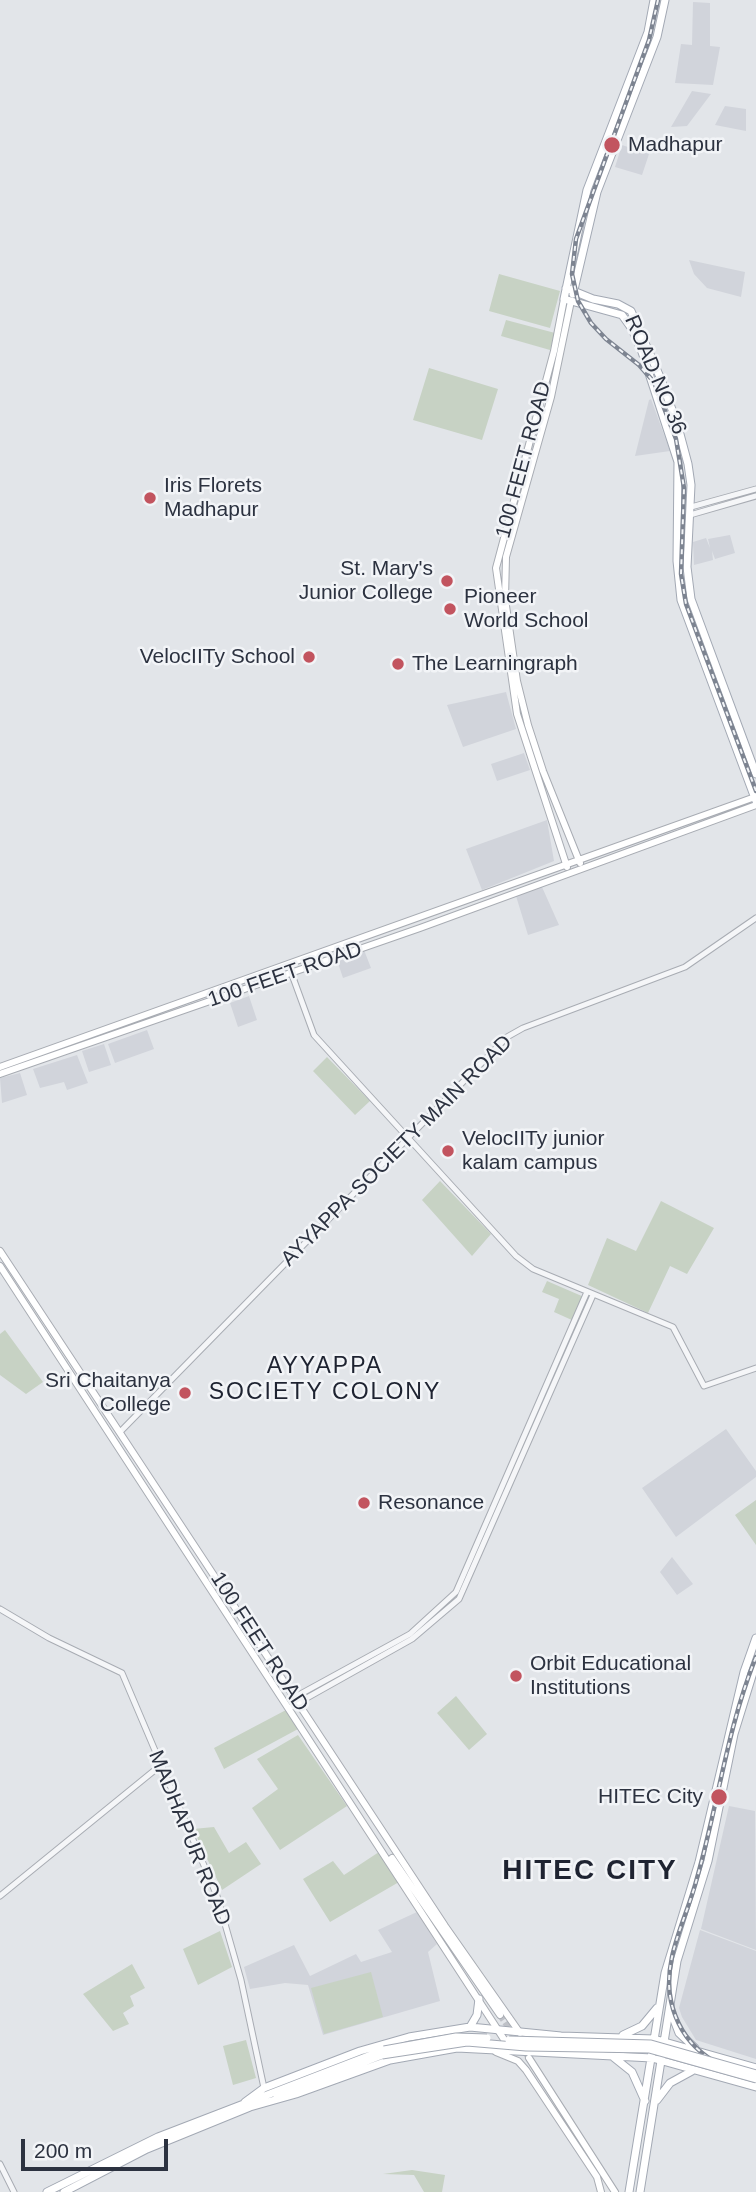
<!DOCTYPE html>
<html>
<head>
<meta charset="utf-8">
<style>
	body { margin:0 }
	#map { position:relative; width:756px; height:2192px; overflow:hidden; background:#e2e5e9; font-family:Helvetica,sans-serif }
	canvas { display:block }
	.scale { position:absolute; left:21px; top:2139px; width:147px; height:32px; box-sizing:border-box; border:4px solid #2c3240; border-top:0; padding-left:9px; font-size:21px; line-height:24px; white-space:nowrap; color:#2c3240; -webkit-text-stroke:5px #f2f4f7; paint-order:stroke }
</style>
</head>
<body>
<div id="map">
<canvas width="756" height="2192"></canvas>
<div class="scale">200 m</div>
</div>
<script>
const ctx = document.querySelector('canvas').getContext('2d');
ctx.lineJoin = 'round';
function fill(path, color) { ctx.fillStyle = color; ctx.fill(path, 'evenodd'); }
function stroke(path, color, width, dash) { ctx.strokeStyle = color; ctx.lineWidth = width; ctx.lineCap = dash ? 'butt' : 'round'; ctx.setLineDash(dash || []); ctx.stroke(path); }
function label(font, color, halo, rows, align = 'center') {
  ctx.font = font + ' Helvetica,sans-serif'; ctx.lineWidth = 5; ctx.setLineDash([]); ctx.textBaseline = 'middle'; ctx.strokeStyle = halo; ctx.fillStyle = color; for (const [text, x, y, turn = 0] of rows) {
    ctx.save(); ctx.translate(x, y); ctx.rotate((+turn || 0) * Math.PI / 180); ctx.textAlign = isNaN(turn) ? turn : align; if (halo) ctx.strokeText(text, 0, 0); ctx.fillText(text, 0, 0); ctx.restore();
  }
}
const built = new Path2D(`
	M693 2 710 3V46L720 47 713 85 675 83 681 44 692 45Z
	M692 91 711 94 687 126 671 127Z
	M725 106 746 109V131L715 125Z
	M622 145 649 154 642 175 615 167Z
	M689 260 745 272 741 297 707 288 694 274Z
	M651 399 670 451 635 456 649 400Z
	M730 535 735 553 715 559 712 551 713 560 694 565 693 542 706 538 710 548 708 539Z
	M506 692 516 729 463 747 447 705Z
	M524 753 530 770 497 781 491 764Z
	M547 820 554 861 482 890 466 849Z
	M542 887 559 925 528 935 516 896Z
	M364 950 371 968 343 978 337 960Z
	M249 996 257 1020 238 1027 230 1003Z
	M147 1030 154 1049 115 1063 108 1044Z
	M104 1044 111 1065 89 1072 82 1051Z
	M77 1055 88 1083 67 1090 64 1082 40 1088 33 1069Z
	M20 1073 27 1095 2 1103 0 1078Z
	M726 1429 756 1471V1477L676 1537 642 1488Z
	M672 1557 693 1584 677 1595 660 1572Z
	M729 1806 755 1811 756 1950 701 1929Z
	M417 1912 437 1944 428 1952 440 2001 323 2035 308 1985 285 1983 250 1989 244 1967 294 1945 310 1976 356 1954 361 1962 392 1952 378 1930Z
	M700 1930 756 1951V2059L696 2040 682 2017 679 2008Z`);
const green = new Path2D(`
	M499 274 560 291 550 328 489 311Z
	M506 320 555 333 550 350 501 336Z
	M429 368 498 389 482 440 413 420Z
	M327 1057 370 1101 355 1115 313 1071Z
	M440 1181 491 1234 472 1256 422 1200Z
	M661 1201 714 1228 687 1274 670 1266 648 1313 588 1285 607 1238 636 1251Z
	M547 1281 584 1297 574 1321 554 1312 559 1299 542 1292Z
	M5 1330 43 1382 26 1394 0 1375V1334Z
	M756 1500V1545L735 1515Z
	M456 1696 487 1734 469 1750 437 1713Z
	M286 1710 298 1729 224 1769 214 1748Z
	M298 1735 347 1806 280 1850 252 1808 278 1789 257 1759Z
	M214 1827 229 1853 246 1842 261 1864 222 1890 193 1829Z
	M379 1852 399 1882 330 1922 303 1879 333 1861 344 1875Z
	M220 1931 232 1967 198 1985 183 1949Z
	M132 1964 145 1988 130 1996 134 2006 123 2013 129 2024 113 2031 83 1994Z
	M371 1972 383 2017 324 2034 311 1988Z
	M246 2040 256 2078 233 2085 223 2046Z
	M412 2170 445 2175 442 2192H424L414 2175 383 2174Z`);
const secondaryTunnel = new Path2D(`
	M500 2015 529 2058`);
const tertiary = new Path2D(`
	M691 507 756 489
	M690 515 756 496
	M291 972 314 1035 516 1256 533 1269 673 1327 704 1386 756 1368
	M120 1432 507 1037 523 1028 685 967 756 918
	M0 1609 49 1638 122 1673 217 1896 241 1980 264 2088
	M295 1697 410 1634 456 1592 587 1292
	M289 1708 412 1639 459 1599 593 1295
	M0 1896 161 1765
	M0 2164 14 2192`);
const secondary = new Path2D(`
	M564 299 554 351 496 568 517 714 567 867
	M571 301 551 397 506 557 505 599 517 681 528 725 543 771 580 863
	M0 1067 755 797
	M0 1074 420 928 756 805
	M0 1251 445 1926 520 2033
	M0 1266 509 2047
	M392 1858 500 2015
	M496 2052 518 2061 526 2070 597 2177 601 2192
	M529 2058 615 2192`);
const primary = new Path2D(`
	M654 0 648 32 587 190 564 299 622 315 632 329 642 352 678 462 677 561 681 600 756 801
	M566 288 593 299 618 304 631 311 660 377 677 423 688 464 691 485 687 567 691 599 756 774
	M573 294 597 192 657 37 665 0
	M671 2012 679 2033 695 2048
	M470 2027 477 2015 479 1999
	M623 2035 642 2026 657 2008
	M612 2056 632 2072 645 2101
	M277 2096 382 2055
	M657 2100 670 2083 692 2071
	M245 2102 264 2088 360 2051 409 2037 470 2027 561 2036 654 2039 756 2068
	M47 2192 158 2137 384 2050
	M64 2192 147 2149 250 2107 296 2094 390 2060 457 2048 652 2058 756 2087
	M629 2192 665 1973 699 1862 744 1672 756 1638
	M640 2192 677 1961 708 1861 734 1734 756 1663`);
const rail = new Path2D(`
	M658 0 649 40 576 239 572 274 578 301 591 323 606 339 639 365 654 382 676 439 684 488 681 574 686 604 756 791
	M756 1657C727 1728 718 1805 697 1878 687 1918 662 1959 671 2001 681 2047 715 2067 756 2079`);
const primaryBridge = new Path2D(`
	M509 2040 651 2044 756 2074
	M384 2050 456 2037 487 2038
	M382 2055 467 2042 526 2047 649 2049 756 2079`);
const markers = [
	[612,145,9,"#c2545f"],
	[150,498,7,"#c2545f"],
	[447,581,7,"#c2545f"],
	[450,609,7,"#c2545f"],
	[309,657,7,"#c2545f"],
	[398,664,7,"#c2545f"],
	[448,1151,7,"#c2545f"],
	[185,1393,7,"#c2545f"],
	[364,1503,7,"#c2545f"],
	[516,1676,7,"#c2545f"],
	[719,1797,9,"#c2545f"]
];
const poiNames = [
	["Madhapur",628,145],
	["Iris Florets",164,486],
	["Madhapur",164,510],
	["St. Mary's",433,569,"right"],
	["Junior College",433,593,"right"],
	["Pioneer",464,597],
	["World School",464,621],
	["VelocIITy School",295,657,"right"],
	["The Learningraph",412,664],
	["VelocIITy junior",462,1139],
	["kalam campus",462,1163],
	["Sri Chaitanya",171,1381,"right"],
	["College",171,1405,"right"],
	["Resonance",378,1503],
	["Orbit Educational",530,1664],
	["Institutions",530,1688],
	["HITEC City",703,1797,"right"]
];
const streetNames = [
	["ROAD NO 36",655,375,67],
	["100 FEET ROAD",524,460,-75],
	["100 FEET ROAD",285,975,-19],
	["AYYAPPA SOCIETY MAIN ROAD",397,1151,-45],
	["100 FEET ROAD",259,1642,57],
	["MADHAPUR ROAD",189,1838,68]
];
const neighbourhoodNames = [
	["AYYAPPA",325,1367],
	["SOCIETY COLONY",325,1393]
];
const districtNames = [
	["HITEC CITY",590,1871]
];
fill(built, '#d1d4db');
fill(green, '#c7d2c4');
stroke(secondaryTunnel, '#bec1c7', 6, [6, 3]);
stroke(tertiary, '#a8acb3', 7);
stroke(secondary, '#a8acb3', 8);
stroke(primary, '#a3a9b4', 9);
stroke(tertiary, '#f5f6f8', 5);
stroke(secondary, '#fff', 6);
stroke(primary, '#fff', 7);
stroke(rail, '#7d8491', 4.5);
stroke(rail, '#f2f4f7', 2, [5]);
stroke(primaryBridge, '#a3a9b4', 9, []);
stroke(primaryBridge, '#fff', 7);
for (const [x, y, r, color] of markers) { const dot = new Path2D(); dot.arc(x, y, r, 0, 2 * Math.PI); ctx.fillStyle = color; ctx.fill(dot); stroke(dot, '#f2f4f7', 2.5); }
label('21px', '#2c3240', '#f2f4f7', poiNames, 'left');
label('21px', '#2c3240', '#f2f4f7', streetNames);
ctx.letterSpacing = '2px';
label('23px', '#1e2331', '#f2f4f7', neighbourhoodNames);
ctx.letterSpacing = '0px';
ctx.letterSpacing = '2px';
label('bold 28px', '#1e2331', '#f2f4f7', districtNames);
ctx.letterSpacing = '0px';
</script>
</body>
</html>
